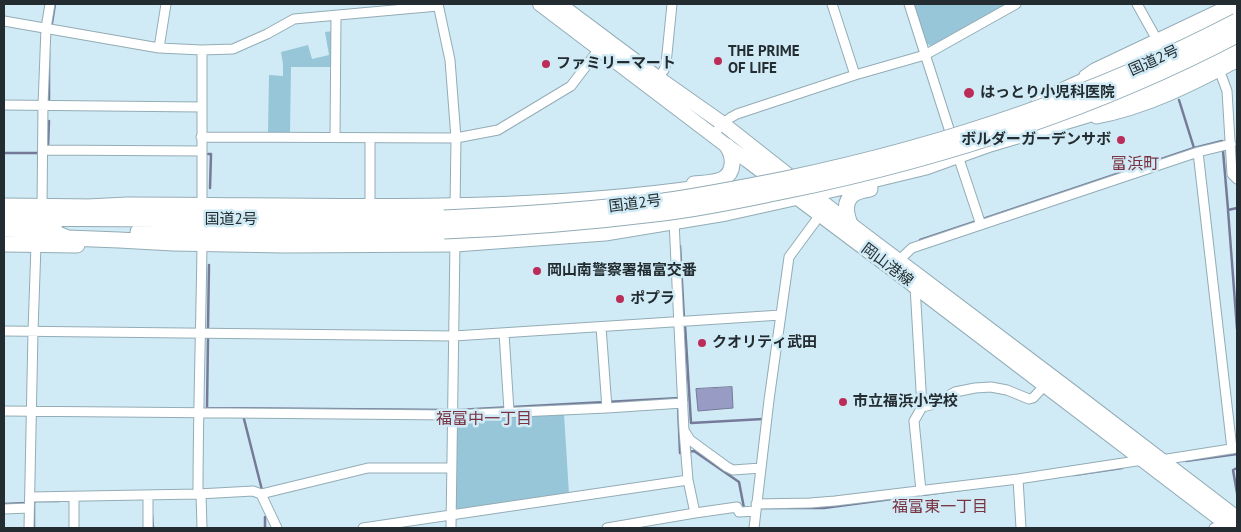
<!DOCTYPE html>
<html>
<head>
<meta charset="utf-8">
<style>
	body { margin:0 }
	#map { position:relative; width:1241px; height:532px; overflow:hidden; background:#d0ebf5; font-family:"PT Sans",sans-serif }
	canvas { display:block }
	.frame { position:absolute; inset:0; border:5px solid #232d31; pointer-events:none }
</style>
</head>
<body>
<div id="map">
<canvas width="1241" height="532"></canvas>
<div class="frame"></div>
</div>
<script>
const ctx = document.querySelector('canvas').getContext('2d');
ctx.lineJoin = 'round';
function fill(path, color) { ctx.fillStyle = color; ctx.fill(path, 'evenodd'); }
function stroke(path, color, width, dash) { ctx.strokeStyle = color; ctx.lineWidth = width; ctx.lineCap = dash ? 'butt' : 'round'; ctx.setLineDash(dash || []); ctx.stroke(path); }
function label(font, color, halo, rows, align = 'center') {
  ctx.font = font + ' "PT Sans","Noto Sans JP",sans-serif'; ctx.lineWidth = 5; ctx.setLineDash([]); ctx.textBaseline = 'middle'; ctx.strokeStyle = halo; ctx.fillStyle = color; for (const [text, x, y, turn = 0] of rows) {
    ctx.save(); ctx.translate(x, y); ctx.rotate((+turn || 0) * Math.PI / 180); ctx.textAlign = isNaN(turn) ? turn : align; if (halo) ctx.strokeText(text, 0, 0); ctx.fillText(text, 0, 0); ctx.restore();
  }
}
const green = new Path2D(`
	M913 4H1006L931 46 926 43Z
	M333 31 332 67H291L290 133 268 132 269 75 283 76V64L281 52 308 45 312 59 329 55 325 32Z
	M564 414 569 494 460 510 455 506 456 424 461 420Z`);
const water = new Path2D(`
	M732 387 733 408 698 411 696 389Z`);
const stream = new Path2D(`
	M52 23 55 4
	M49 99V52
	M1179 100 1194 148 1222 141V143
	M48 147 49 121
	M1223 151 1228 209
	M4 153H40
	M208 154H211L210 188
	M1237 208 1228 210 1237 329
	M983 219 1194 148
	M920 240 974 222
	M680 246 684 319
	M685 325 691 423 763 419
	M208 328 209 265
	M208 338 207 408 447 410
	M678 404 680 453 694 451 739 482 744 508
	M457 410 680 398
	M244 415V419L262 490
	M1186 461 1237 454
	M1237 468 1233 470 1237 493
	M1074 475 1122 468
	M33 503 36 501H59
	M4 504 27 503
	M759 508H824L967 489
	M152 515 153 528
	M34 528V503
	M265 528V517`);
const street = new Path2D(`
	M438 4 450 60 456 138 455 208
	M832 4 855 75
	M909 4 950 132
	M1137 4 1156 38
	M4 21 159 48 202 50 233 49 267 34 294 19 438 6
	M159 48 166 4
	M1220 72 1227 91 1232 174 1237 179
	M1084 75 1094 68 1229 4
	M656 80 664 70 666 64 672 4
	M4 105 202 107
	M1096 119C1146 110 1193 86 1237 63
	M713 136C720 126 726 119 737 114L855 75 925 55 1016 4
	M201 137 456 138 498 130 571 86 599 49
	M335 137 336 16
	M370 138V206
	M43 150 201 151
	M1198 152 1232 449
	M958 156 981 225
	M202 205V50
	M42 206 43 105 46 28 50 4
	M674 221 684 431 688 480 695 513
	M896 263 912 248 1198 152 1231 144
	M915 286 922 407 914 421 921 491
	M601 327 607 408
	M4 331 454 336 781 315
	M504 333 509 411
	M922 407 931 405 955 392 975 388 991 387 1007 390 1029 399 1033 398 1045 385
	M4 411 453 415 607 408 683 403
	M685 432 690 440 727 467 733 470 761 468
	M1161 460 1237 448
	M1018 479 1021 528
	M198 494C198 411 201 327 202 244
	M201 494 202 528
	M261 494 277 528
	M148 495V528
	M30 497 198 494 253 491 261 494 368 468H452
	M74 497V528
	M756 504 810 503 835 501 1018 479 1143 460
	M4 509 29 508
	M29 528 33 331 36 245
	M363 528 688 480
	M451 528 455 241
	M607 528 695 513 737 507 739 512 756 511
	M754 528 769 400 789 257 820 215
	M1214 528 1228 525`);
const primary = new Path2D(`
	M540 4 727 146 747 160 891 268 1232 528
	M559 4 658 78 722 123 850 224 1067 388 1237 518`);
const highway = new Path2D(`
	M1039 101 1185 35 1237 9
	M694 184C703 183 715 183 723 179 735 172 734 156 727 146
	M4 206 96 207
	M88 207 127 205C320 205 514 215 706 187
	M4 218 320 220 444 218
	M850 224C846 214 843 201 854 194 858 191 865 190 870 189
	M4 229 55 230
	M47 230 68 238 119 240 173 243 285 245 455 244 605 233 726 213 839 188 926 167 990 144 1104 110 1134 99 1167 86 1237 52
	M138 232 321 233 444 231
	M4 244 77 245`);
const highwayBridge = new Path2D(`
	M444 218C517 215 590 210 663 201 704 195 745 187 785 179 944 146 1093 96 1237 21
	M444 231C518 228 590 222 663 213 704 208 745 199 785 191 941 159 1096 109 1237 35`);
const markers = [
	[718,61,5,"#bb2c58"],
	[546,64,5,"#bb2c58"],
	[969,93,6,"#bb2c58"],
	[1121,140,5,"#bb2c58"],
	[537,271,5,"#bb2c58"],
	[620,299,5,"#bb2c58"],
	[702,343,5,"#bb2c58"],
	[843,402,5,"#bb2c58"]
];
const poiNames = [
	["THE PRIME",728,52],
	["OF LIFE",728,69],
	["ファミリーマート",556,64],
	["はっとり小児科医院",980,93],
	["ボルダーガーデンサボ",1111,140,"right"],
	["岡山南警察署福富交番",547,271],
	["ポプラ",630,299],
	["クオリティ武田",712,343],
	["市立福浜小学校",853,402]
];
const streetNames = [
	["国道2号",1154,61,-24],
	["国道2号",635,204,-7],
	["国道2号",231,220],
	["岡山港線",887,265,37]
];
const neighbourhoodNames = [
	["富浜町",1135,164],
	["福富中一丁目",484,419],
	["福富東一丁目",940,507]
];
fill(green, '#96c6d8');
fill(water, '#989bc4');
stroke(water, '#757a98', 1);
stroke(stream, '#757a98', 2.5);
stroke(street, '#93acb6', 11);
stroke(primary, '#93acb6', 16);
stroke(highway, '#93acb6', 17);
stroke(street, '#fff', 9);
stroke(primary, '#fff', 14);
stroke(highway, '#fff', 15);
stroke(highwayBridge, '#93acb6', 17, []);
stroke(highwayBridge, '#fff', 15);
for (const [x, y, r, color] of markers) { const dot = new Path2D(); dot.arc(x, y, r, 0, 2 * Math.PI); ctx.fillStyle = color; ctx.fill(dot); stroke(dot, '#d0ebf5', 2); }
label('bold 15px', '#232d31', '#d0ebf5', poiNames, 'left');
label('15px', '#232d31', '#d0ebf5', streetNames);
label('16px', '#7a3343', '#d0ebf5', neighbourhoodNames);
</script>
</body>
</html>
